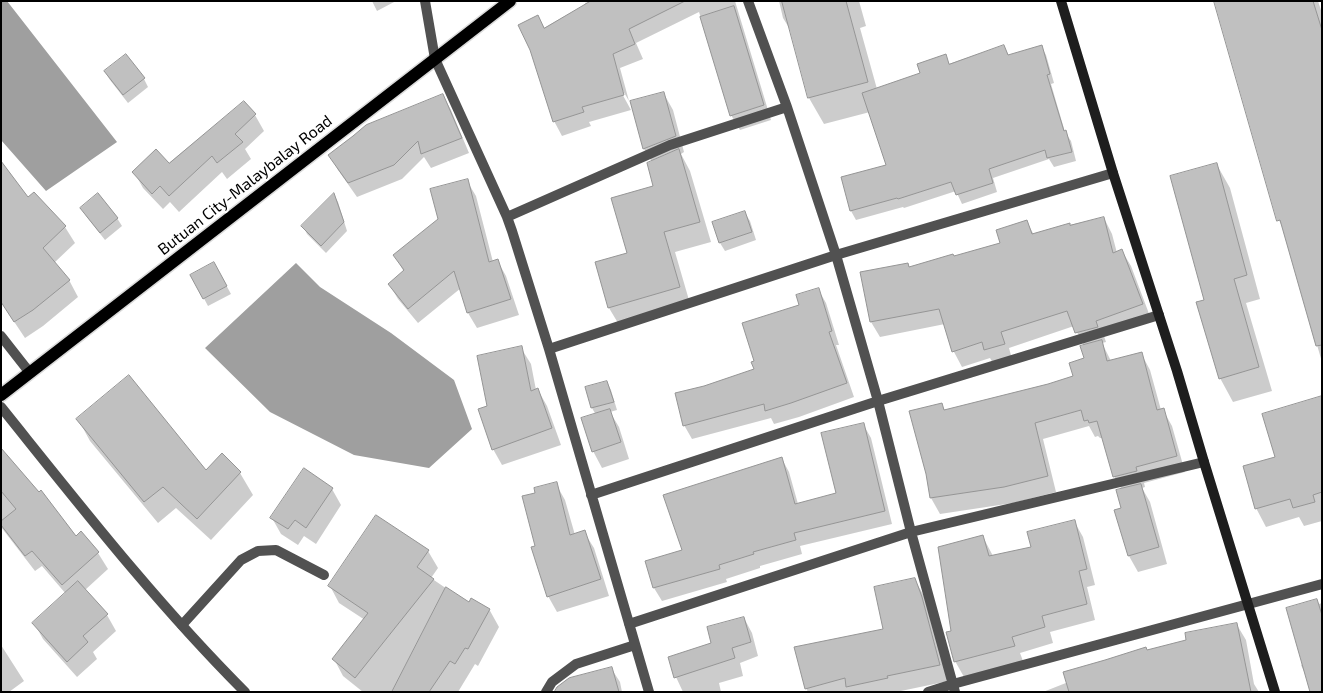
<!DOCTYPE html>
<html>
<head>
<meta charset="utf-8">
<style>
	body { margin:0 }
	#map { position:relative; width:1323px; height:693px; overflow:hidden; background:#fff; font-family:"Exo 2",sans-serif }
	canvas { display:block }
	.frame { position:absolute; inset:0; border:2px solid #000; pointer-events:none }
</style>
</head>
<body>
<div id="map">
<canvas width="1323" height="693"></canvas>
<div class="frame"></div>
</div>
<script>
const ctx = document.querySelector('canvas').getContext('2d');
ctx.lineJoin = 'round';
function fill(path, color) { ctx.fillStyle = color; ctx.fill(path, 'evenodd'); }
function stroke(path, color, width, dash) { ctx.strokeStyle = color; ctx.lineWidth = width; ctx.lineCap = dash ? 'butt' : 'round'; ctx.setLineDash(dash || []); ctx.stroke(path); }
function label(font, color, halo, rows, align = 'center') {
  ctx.font = font + ' "Exo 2",sans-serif'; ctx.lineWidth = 4; ctx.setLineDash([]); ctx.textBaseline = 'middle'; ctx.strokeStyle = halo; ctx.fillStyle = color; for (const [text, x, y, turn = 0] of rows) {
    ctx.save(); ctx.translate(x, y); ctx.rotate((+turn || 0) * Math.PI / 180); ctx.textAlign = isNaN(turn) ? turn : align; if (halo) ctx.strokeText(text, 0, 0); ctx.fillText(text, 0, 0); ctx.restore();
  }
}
const water = new Path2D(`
	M1 1H7L117 142 46 191 1 140Z
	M296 263 320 287 391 333 454 380 472 429 429 468 354 455 270 412 205 348Z`);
const shadow = new Path2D(`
	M372 1H396L377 11Z
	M591 1H735L771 120 740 130 731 115 699 12 636 43 643 59 620 68 629 101 622 89 620 90 631 110 589 122 591 126 562 136 554 121 538 16 545 29 585 6V3Z
	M779 1H859L866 26 860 28 877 89 922 74 945 56 950 65 1004 46 1009 56 1041 46 1046 55 1054 83 1051 84 1065 132 1071 141 1076 161 1054 167 1049 159 993 178 997 192 962 204 956 191 904 208 903 207 856 220 851 211 888 166 870 112 824 124 809 98 791 31 783 18Z
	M1215 1H1318L1322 13V362L1283 229 1279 220Z
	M105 72 144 79 148 87 128 103 110 80Z
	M664 94 673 110 684 152 681 154 690 171 711 242 675 252 691 307 621 328 609 308 596 263 628 254 654 187 652 162 644 149 633 108 630 102Z
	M443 95 451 110 469 153 431 168 424 157 402 179 357 197 338 170 330 155Z
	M255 115 264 131 245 149 251 159 227 179 222 172 179 212 170 202 163 209 143 188 134 172 169 165Z
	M1217 165 1230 188 1260 299 1246 303 1272 391 1233 402 1220 378 1206 301Z
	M467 181 476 196 493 262 497 260 506 276 519 315 477 328 468 313 461 288 418 323 398 299 389 284 404 272 395 256 439 220Z
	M334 195 338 202 347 231 326 253 307 234 303 226Z
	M28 199 65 227 75 243 54 263 69 280 78 297 43 326 25 338 1 302Z
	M82 208 117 218 122 226 105 240 86 216Z
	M745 213 750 221 756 240 725 251 720 243 714 223Z
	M1104 218 1112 234 1117 253 1122 251 1131 266 1151 319 1104 336 1106 342 1102 343 1111 361 1141 353 1150 370 1161 410H1163L1172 426 1185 472 1144 483 1145 487 1142 488 1150 502 1167 564 1138 572 1129 556 1116 511 1123 509 1122 490 1114 476 1103 438H1100L1098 436 1095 437 1089 426 1043 439 1056 492 1013 503 940 514 931 498 941 404 945 411 1048 385 1074 377 1086 359 1084 346 1074 326 1009 348 1012 359 994 365 990 358 962 367 954 352 945 324 880 337 871 322 862 273 908 264 910 268 953 257 1001 243 1027 222 1034 235Z
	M214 263 231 294 208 306 192 276Z
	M818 289 826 303 839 345H836L854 397 799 417 774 424 771 418 692 439 684 425 705 387 755 370 801 306Z
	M521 348 531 364 536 390H538L547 406 561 445 502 465 493 449 488 407Z
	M607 382 611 390 617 410 610 412 619 427 629 459 602 468 593 451 596 415 592 408Z
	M1322 397V521L1304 526 1299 517 1266 527 1256 508 1276 458Z
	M78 419 206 472 240 473 253 495 211 540 176 508 158 523 90 441Z
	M863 424 871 438 892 524 800 546 802 554 760 566V568L726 579 727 582 662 601 654 588 684 551 782 459 789 472 798 504 837 494Z
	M1 450 76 537 81 533 98 553 108 569 85 590 107 615 116 631 93 652 97 659 77 677 43 639 34 623 66 594 42 566 35 571 1 527Z
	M556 484 565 500 575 535 584 532 594 548 609 596 557 612 548 596 537 547V494Z
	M332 489 341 505 316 544 304 536 298 545 281 534 272 518Z
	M1074 521 1083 537 1095 585 1087 587 1095 620 1050 632 1053 643 1020 653 1023 661 964 677 955 661 953 632 983 537 993 556 1032 548Z
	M428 551 438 568 431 578 469 604 489 609 499 627 478 666 475 664 458 692H363L343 676 334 659 365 620 339 603 330 586Z
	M915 580 924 596 949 681 896 692H808L806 688 884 630Z
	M1317 601 1319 604 1322 603V692H1314L1301 665 1303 664Z
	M744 618 752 633 758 656 740 663 743 676 719 683 721 692H683L676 677 712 644Z
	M1237 625 1246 640 1254 684 1259 692H1043L1147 651 1188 641Z
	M1 645 24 681 9 692H1Z
	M611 668 620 682 622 692H582Z`);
const building = new Path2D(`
	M591 1H685L629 29 635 44 613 54 624 95 582 107 584 112 553 122 530 50 518 25 538 15 544 28Z
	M782 1H846L868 82 808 98Z
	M1214 1H1313L1322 30V345L1316 346 1280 220 1277 221Z
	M734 6 764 105 730 116 700 17Z
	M1004 45 1008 55 1042 45 1050 74 1047 75 1064 131 1066 130 1072 152 1047 158 1045 150 989 169 993 183 956 195 951 182 898 199 897 198 850 211 841 177 886 165 862 93 920 73 917 64 946 54 949 64Z
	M126 54 145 78 123 95 104 71Z
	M664 92 676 136 643 149 630 101Z
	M443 94 462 138 421 154 418 141 394 165 348 183 328 155 353 136 366 125Z
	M244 101 256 114 235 134 243 142 217 163 212 156 169 196 160 186 152 194 132 172 156 149 169 163Z
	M679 149 700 222 664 232 680 287 608 308 595 262 627 253 611 198 653 186 647 163Z
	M1 161 28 197 34 192 66 226 43 248 70 280 33 310 14 322 1 302Z
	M1217 163 1247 275 1234 279 1259 367 1219 379 1196 302 1204 300 1170 176Z
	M468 179 489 262 498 259 511 299 467 313 454 271 408 309 388 284 404 270 393 255 438 219 430 189Z
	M98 193 118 218 100 233 80 208Z
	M334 193 344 222 321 246 301 226Z
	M745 211 752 232 719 243 712 222Z
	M1104 217 1113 253 1122 249 1143 304 1096 321 1098 327 1075 333 1067 311 1001 332 1005 344 984 350 982 342 952 352 939 309 870 322 860 272 908 263 909 267 953 254 954 256 1000 243 996 230 1027 220 1032 234 1070 223V225Z
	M214 262 227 286 203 299 190 275Z
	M819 288 832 331 829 332 847 383 791 403 765 411 764 404 683 426 675 393 704 386 754 369 751 362 754 361 742 323 799 305 796 295Z
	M1102 340 1107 361 1142 352 1157 410 1164 408 1177 456 1136 467 1137 471 1113 477 1097 421 1089 423 1088 420 1084 421 1081 410 1035 423 1048 476 1004 487 930 498 926 474 909 411 942 403 944 410 1048 384 1073 376 1069 363 1084 358 1080 346Z
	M522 346 531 391 538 388 552 428 492 450 478 409 487 406 477 356Z
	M129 375 206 470 222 453 241 472 197 519 163 487 144 502 76 419Z
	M607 381 614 402 591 408 585 387Z
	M1322 396V492L1313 495 1315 502 1293 508 1290 499 1255 509 1243 466 1275 457 1262 414Z
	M610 409 621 442 592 452 581 418Z
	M864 423 885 511 794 533 796 540 753 552 754 554 719 565 720 569 653 588 645 561 682 550 663 495 782 457 795 504 836 493 821 433Z
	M1 448 39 492 41 490 76 536 81 531 99 552 62 585 32 551 25 556 1 525V521L16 509 1 491Z
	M304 468 333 488 306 528 295 520 288 529 270 518Z
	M557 482 570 535 585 530 601 579 547 597 531 547 535 546 522 496 535 493 534 488Z
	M1141 484 1159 547 1128 556 1114 510 1121 508 1116 490Z
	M376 515 429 550 417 567 434 579 355 678 332 659 368 613 328 586Z
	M1075 520 1087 569 1079 571 1087 604 1042 616 1045 627 1012 637 1015 646 954 662 946 632 951 631 938 547 983 535 989 556 1031 547 1027 532Z
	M915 578 922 597 940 665 887 676 888 678 846 687 845 678 805 689 794 647 883 629 874 587Z
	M78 581 108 614 83 636 88 642 67 662 32 623Z
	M446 587 469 602 471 598 490 609 468 649 465 648 455 664 450 661 429 692H392Z
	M1317 599 1322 615V692H1310L1286 608Z
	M744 617 751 642 732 648 735 658 674 678 668 657 711 643 707 627Z
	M1237 623 1251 692H1069L1063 672 1105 660 1146 647 1147 650 1186 640 1185 633Z
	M612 667 619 692H554L557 687 569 678Z`);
const lane = new Path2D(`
	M182 625 241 560 258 551 276 550 324 575`);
const street = new Path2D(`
	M425 1 435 59 507 217 512 231 549 349 649 692
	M787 107 836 255 878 401 911 532 955 692
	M507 217 670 145 787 107 748 1
	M1 336 30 373
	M549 349 836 255 1113 173
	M1 407C79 504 156 603 245 692
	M591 495 878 401 1159 315
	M629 624 911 532 1204 462
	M546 692 552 682 576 664 635 645
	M928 692 953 684 1322 584`);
const secondary = new Path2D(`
	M1061 1 1113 173 1177 371 1204 462 1275 692`);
const primary = new Path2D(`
	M1 395 510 1`);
const streetNames = [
	["Butuan City-Malaybalay Road",245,185,-38]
];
fill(water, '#9f9f9f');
fill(shadow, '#0003');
fill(building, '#c0c0c0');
stroke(building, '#959595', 1);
stroke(primary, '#dbdbdb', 15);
stroke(lane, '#515151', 10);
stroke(street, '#515151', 10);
stroke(secondary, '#1e1e1e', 10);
stroke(primary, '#000', 12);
label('16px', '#000', '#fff', streetNames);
</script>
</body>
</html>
